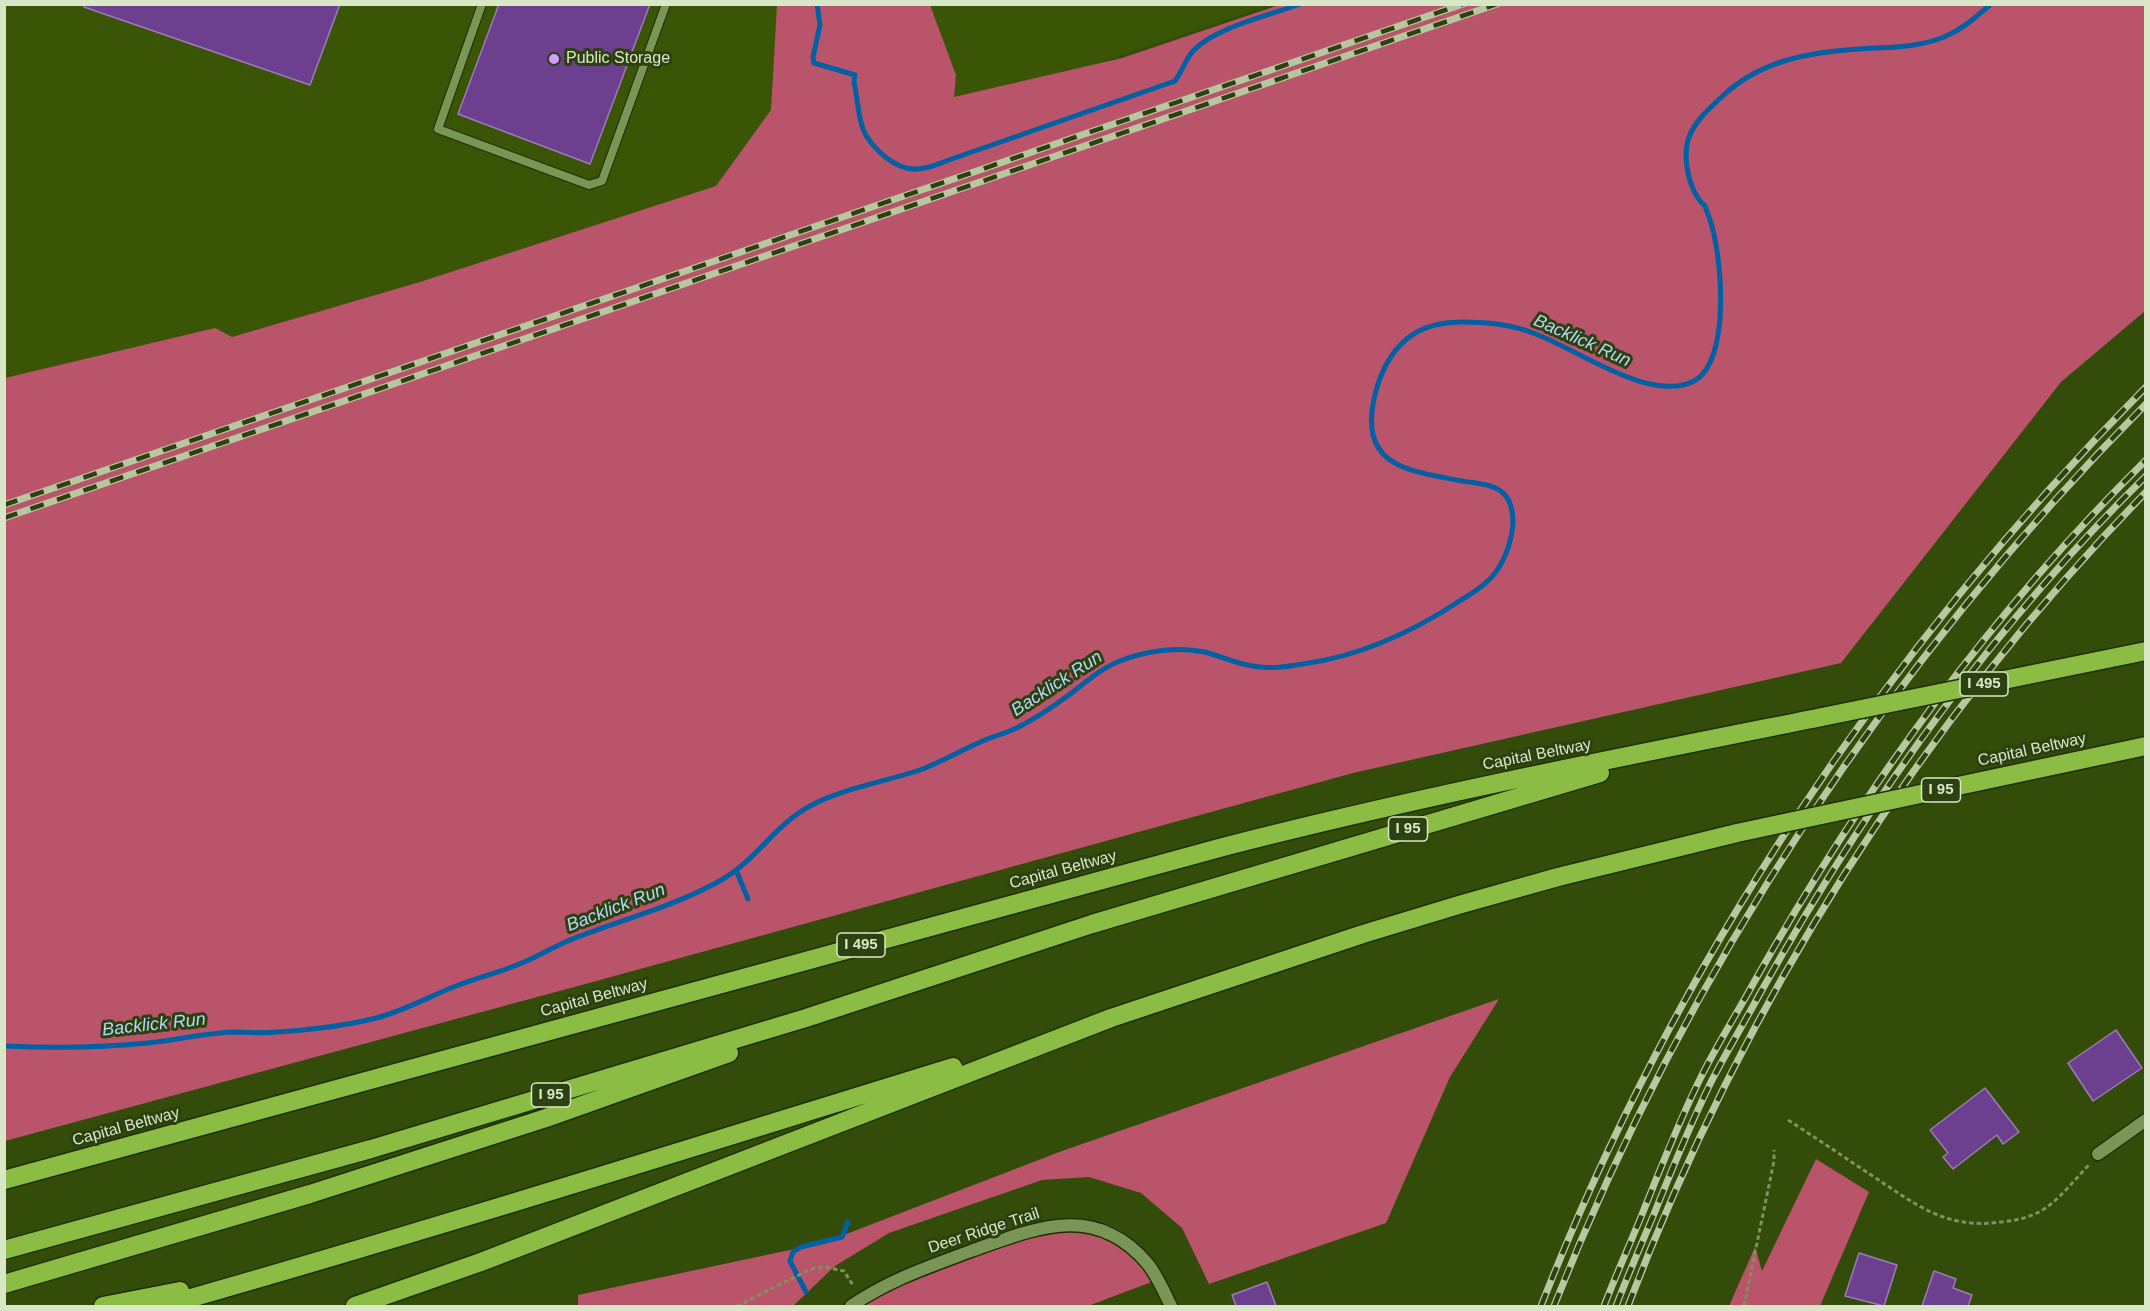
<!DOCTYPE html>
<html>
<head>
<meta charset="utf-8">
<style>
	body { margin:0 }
	#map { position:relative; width:2150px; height:1311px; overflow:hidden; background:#344c09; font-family:Arial,sans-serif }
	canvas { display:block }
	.frame { position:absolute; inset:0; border:6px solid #d8e8c7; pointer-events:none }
</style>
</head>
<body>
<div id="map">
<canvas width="2150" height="1311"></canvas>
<div class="frame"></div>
</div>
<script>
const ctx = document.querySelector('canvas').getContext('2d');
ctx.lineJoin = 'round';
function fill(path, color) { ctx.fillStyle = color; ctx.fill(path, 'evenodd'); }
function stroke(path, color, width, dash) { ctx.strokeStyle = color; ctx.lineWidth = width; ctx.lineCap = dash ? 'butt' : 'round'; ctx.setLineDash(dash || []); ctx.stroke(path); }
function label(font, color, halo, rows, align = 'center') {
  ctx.font = font + ' Arial,sans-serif'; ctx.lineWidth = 6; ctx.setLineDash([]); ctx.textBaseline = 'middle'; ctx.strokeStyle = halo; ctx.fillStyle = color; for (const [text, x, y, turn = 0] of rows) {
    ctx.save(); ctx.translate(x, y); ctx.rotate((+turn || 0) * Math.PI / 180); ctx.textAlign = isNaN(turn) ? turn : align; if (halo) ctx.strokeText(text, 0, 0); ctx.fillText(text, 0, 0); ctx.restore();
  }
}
const built = new Path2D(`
	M4 5H1269L5 435Z`);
const forest = new Path2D(`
	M777 5H930L956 75 954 97 1122 58 1279 5H2145V311L2061 382 1841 663 1353 773 600 980 5 1141V378L215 328 232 337 420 282 716 186 771 110Z
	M1499 999 1450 1077 1386 1223 1209 1284 1182 1228 1141 1193 1089 1177 1042 1180 889 1233 835 1266 793 1306H578V1295L823 1243 1062 1151Z
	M1816 1159 1869 1192 1820 1306H1729L1755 1247 1762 1271Z
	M1077 1219C1086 1220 1096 1221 1105 1224 1129 1231 1152 1255 1162 1278L1088 1306H851L910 1271 1052 1221Z`);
const stream = new Path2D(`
	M817 4 820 25 813 57 814 63 855 75 854 82C858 99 858 123 867 137 877 152 895 168 913 169 925 170 938 164 949 160L1175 81C1183 70 1185 59 1194 50 1214 28 1271 15 1300 4
	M736 870 748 899
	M4 1046C53 1048 100 1048 148 1043 176 1040 205 1033 234 1032 248 1032 262 1034 277 1032 309 1030 345 1026 376 1018 404 1011 430 996 456 986 479 977 502 972 524 962 537 957 550 949 563 943 615 921 673 908 723 879 756 860 776 824 810 806 844 788 884 782 920 770 942 762 963 749 985 740 994 736 1003 734 1012 730 1033 721 1054 706 1073 692 1088 680 1102 668 1120 661 1145 651 1178 646 1205 652 1223 657 1241 666 1260 667 1274 669 1289 666 1303 664 1361 656 1413 632 1461 600 1473 593 1487 584 1495 573 1506 559 1513 537 1513 519 1512 510 1511 500 1503 493 1493 484 1475 483 1462 481 1411 471 1359 468 1374 399 1379 376 1389 353 1408 338 1423 326 1444 322 1463 322 1487 322 1510 324 1533 333 1574 347 1650 404 1694 381 1732 360 1722 252 1709 217 1701 194 1707 214 1695 193 1687 177 1683 154 1689 137 1696 119 1712 106 1726 93 1763 60 1811 52 1859 49 1888 47 1917 48 1944 37 1963 29 1976 17 1991 4
	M806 1292 790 1261 793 1252 801 1247 842 1237 848 1222`);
const building = new Path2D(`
	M84 4H340L310 85 84 7Z
	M499 4H650L590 164 458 114Z
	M2116 1030 2142 1068 2093 1101 2068 1063Z
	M1985 1088 2019 1132 2003 1144 1997 1135 1953 1169 1943 1157 1948 1153 1930 1130Z
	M1859 1253 1897 1265 1884 1306 1845 1296Z
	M1934 1271 1956 1279 1953 1288 1972 1295 1968 1306H1922Z
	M1267 1282 1276 1306H1236L1232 1295Z`);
const path = new Path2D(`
	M1788 1120C1816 1138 1844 1157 1871 1175 1914 1203 1945 1230 2000 1222 2014 1221 2027 1218 2039 1212 2059 1201 2073 1181 2089 1165
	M737 1306 811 1269 824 1267 844 1271 854 1287
	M1744 1306 1774 1161V1150`);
const service = new Path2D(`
	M482 4 438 129 589 185 602 181 666 4`);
const minor = new Path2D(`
	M2098 1154 2146 1120
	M851 1306C889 1280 928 1267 971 1251 1034 1229 1094 1201 1147 1263 1157 1275 1164 1292 1171 1306`);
const motorway = new Path2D(`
	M4 1180 1223 847C1421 796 1622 757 1822 717
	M4 1250 371 1149 806 1018 1092 924 1600 773
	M4 1284 310 1194 546 1118 729 1053
	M103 1306 180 1291
	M163 1306C428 1231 690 1148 953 1067
	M355 1306 481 1262 1111 1018 1363 934 1462 904 1558 877 1737 833`);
const rail = new Path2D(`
	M4 505 1463 4
	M4 518 1497 4
	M1541 1306C1676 962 1886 649 2146 387
	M1554 1306C1687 970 1891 661 2146 404
	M1604 1306C1616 1275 1630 1244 1643 1212 1661 1167 1679 1121 1701 1077 1717 1045 1736 1015 1753 984 1860 793 1990 614 2146 460
	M1616 1306C1628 1275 1641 1245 1654 1214 1672 1169 1690 1125 1711 1082 1727 1051 1745 1021 1762 990 1866 804 1993 626 2146 476
	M1628 1306C1743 1004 1920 724 2146 492`);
const motorwayBridge = new Path2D(`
	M1822 717 2146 651
	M1737 833 2146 746`);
const markers = [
	[554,59,6,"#d29dfd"]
];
const shields = [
	[1984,684,48],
	[1941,790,39],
	[1408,829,39],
	[861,945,48],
	[551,1095,39]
];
const shieldNames = [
	["I 495",1984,684],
	["I 95",1941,790],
	["I 95",1408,829],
	["I 495",861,945],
	["I 95",551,1095]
];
const poiNames = [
	["Public Storage",566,59]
];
const streetNames = [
	["Capital Beltway",2032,750,-12],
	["Capital Beltway",1537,755,-11],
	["Capital Beltway",1063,870,-15],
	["Capital Beltway",594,998,-15],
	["Capital Beltway",126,1127,-15],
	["Deer Ridge Trail",984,1231,-18]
];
const waterNames = [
	["Backlick Run",1582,341,24],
	["Backlick Run",1057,684,-33],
	["Backlick Run",616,908,-21],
	["Backlick Run",154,1025,-6]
];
fill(built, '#3a5506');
fill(forest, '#b9546a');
stroke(stream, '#0061a4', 5);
fill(building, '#6c3f8f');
stroke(building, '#9c7cb8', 1.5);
stroke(service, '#1e3000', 10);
stroke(minor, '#1e3000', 15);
stroke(motorway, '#1e3000', 21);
stroke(path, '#7f935f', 3, [4.5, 3]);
stroke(service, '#799656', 8);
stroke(minor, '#799656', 12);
stroke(motorway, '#8bbc43', 18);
stroke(rail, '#b7c8a0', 7);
stroke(rail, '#2d4010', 4.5, [14]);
stroke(motorwayBridge, '#1e3000', 21, []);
stroke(motorwayBridge, '#8bbc43', 18);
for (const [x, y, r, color] of markers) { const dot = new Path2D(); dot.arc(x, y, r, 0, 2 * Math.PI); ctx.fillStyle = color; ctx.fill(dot); stroke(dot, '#2d4010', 2); }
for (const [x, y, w] of shields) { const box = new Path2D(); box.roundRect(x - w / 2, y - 12, w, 24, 4.5); ctx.fillStyle = '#2d4010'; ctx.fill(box); stroke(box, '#d8e8c7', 1.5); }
label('bold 15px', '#d8e8c7', null, shieldNames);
label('16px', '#d8e8c7', '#2d4010', poiNames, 'left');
label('16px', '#d8e8c7', '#2d4010', streetNames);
label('italic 18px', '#b2d7fb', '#2d4010', waterNames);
</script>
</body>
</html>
